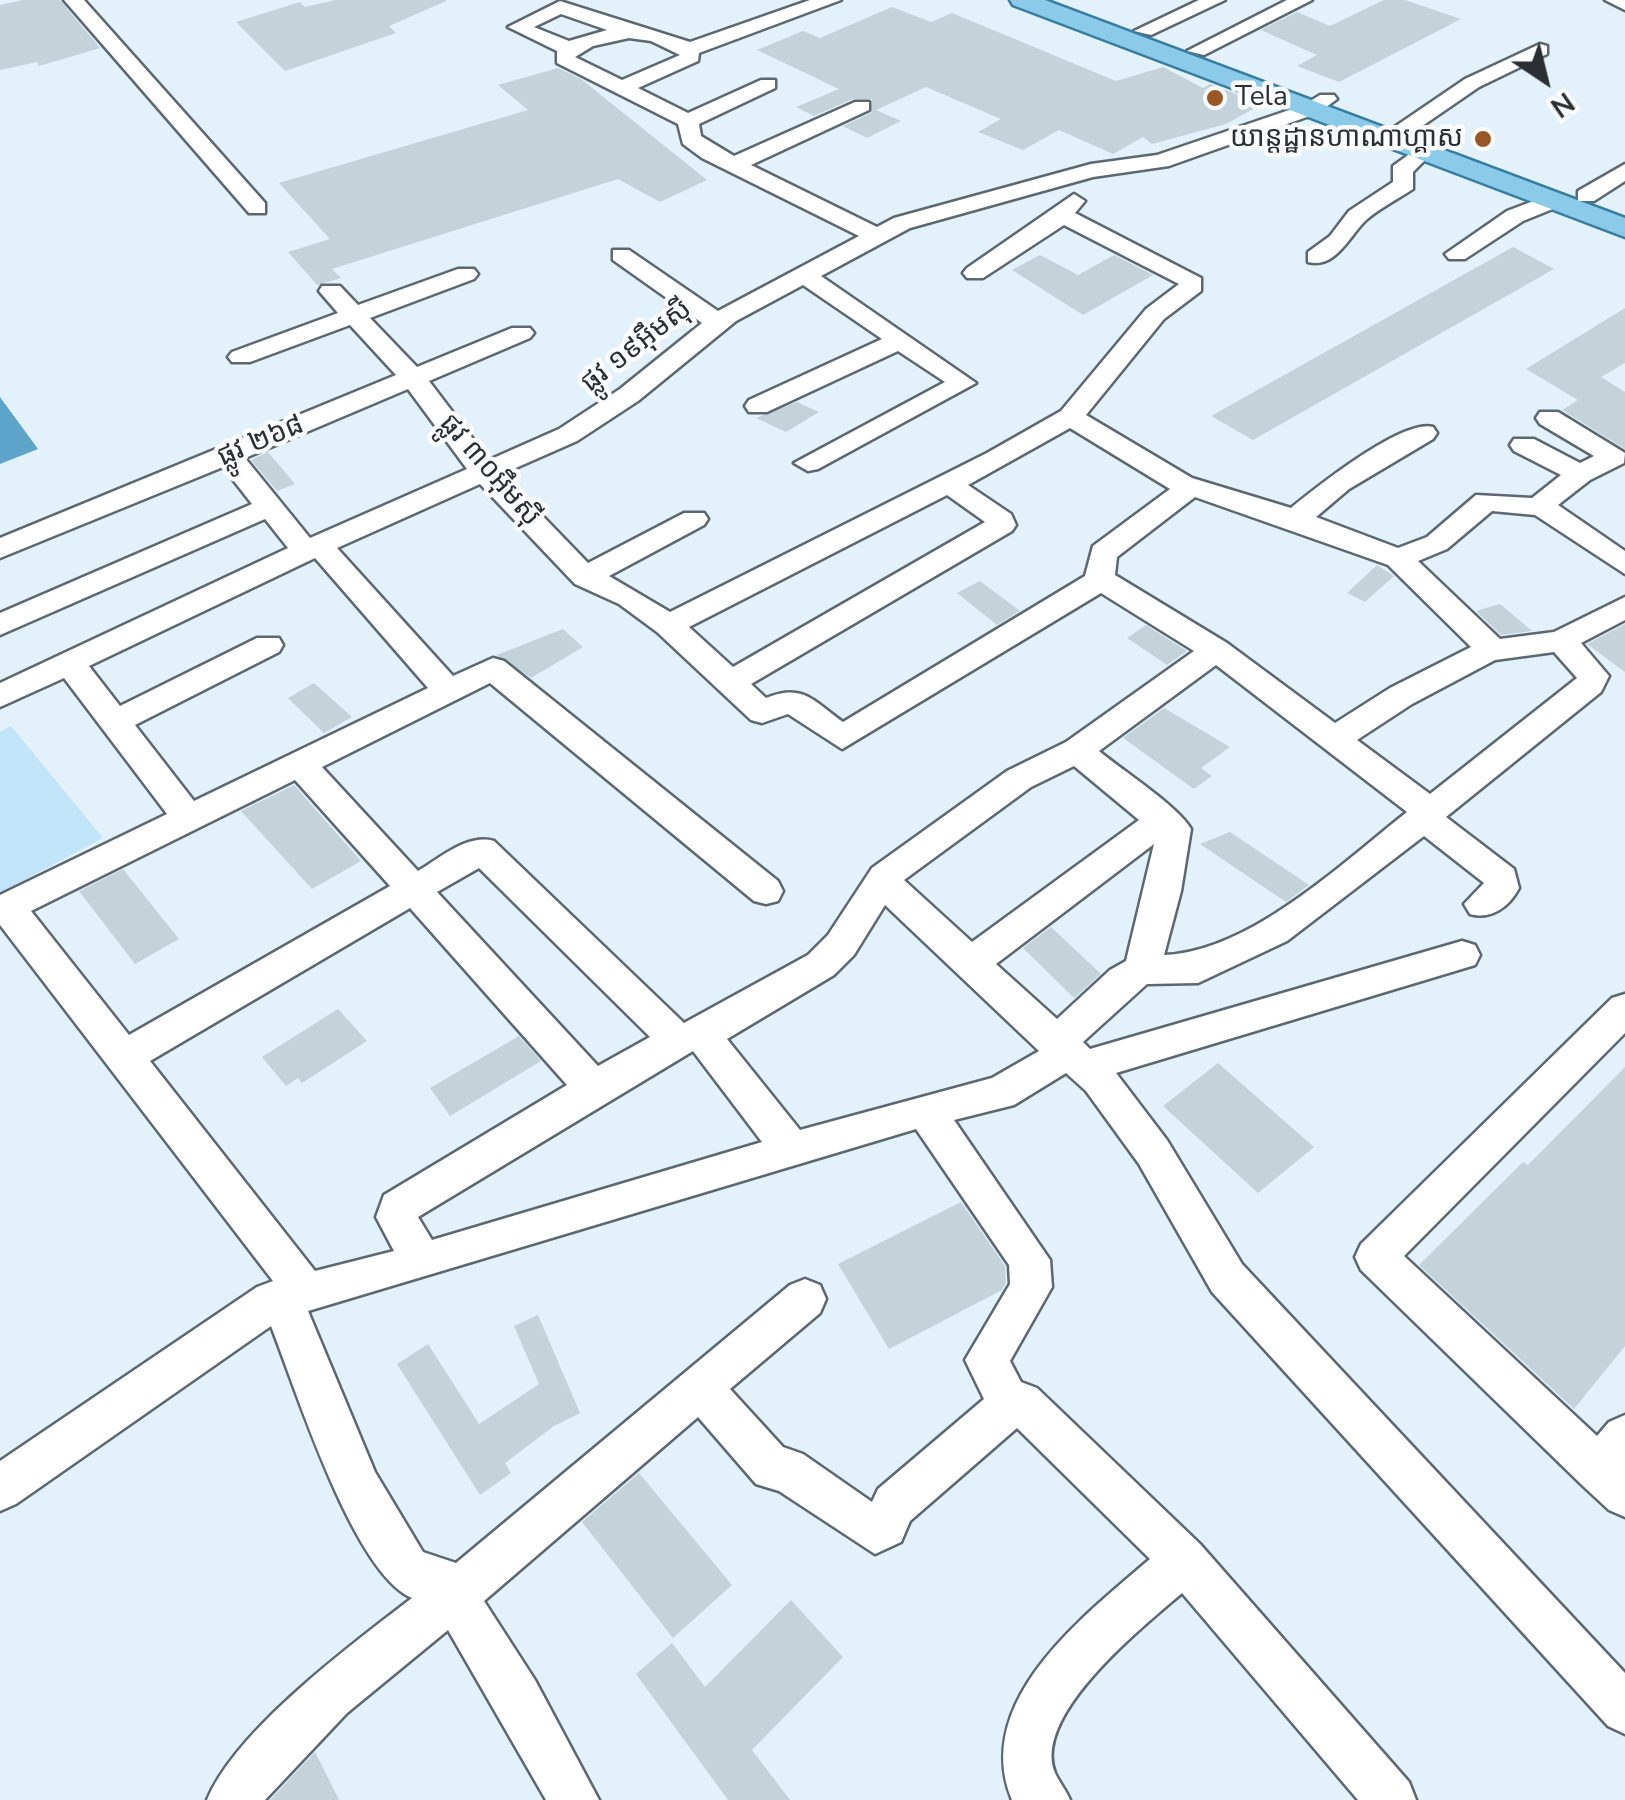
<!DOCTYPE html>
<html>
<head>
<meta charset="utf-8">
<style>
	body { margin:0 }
	#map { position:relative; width:1625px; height:1800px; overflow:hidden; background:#e3f1fa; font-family:"Nunito Sans",sans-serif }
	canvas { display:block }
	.north { position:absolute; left:1495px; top:30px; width:100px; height:100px; -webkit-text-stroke:8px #fafcfe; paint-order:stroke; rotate:145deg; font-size:28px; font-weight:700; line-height:40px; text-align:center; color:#292f32 }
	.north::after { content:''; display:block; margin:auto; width:35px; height:45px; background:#292f32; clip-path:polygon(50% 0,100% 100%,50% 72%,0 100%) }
</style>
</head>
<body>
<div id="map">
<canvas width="1625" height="1800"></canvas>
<div class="north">N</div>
</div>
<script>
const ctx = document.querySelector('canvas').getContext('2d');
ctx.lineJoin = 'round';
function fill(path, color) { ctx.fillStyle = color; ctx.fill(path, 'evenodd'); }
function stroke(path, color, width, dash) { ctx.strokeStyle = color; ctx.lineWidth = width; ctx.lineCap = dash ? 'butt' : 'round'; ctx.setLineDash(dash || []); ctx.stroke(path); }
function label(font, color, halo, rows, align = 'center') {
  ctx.font = font + ' "Nunito Sans","Noto Sans Khmer",sans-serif'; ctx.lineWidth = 9; ctx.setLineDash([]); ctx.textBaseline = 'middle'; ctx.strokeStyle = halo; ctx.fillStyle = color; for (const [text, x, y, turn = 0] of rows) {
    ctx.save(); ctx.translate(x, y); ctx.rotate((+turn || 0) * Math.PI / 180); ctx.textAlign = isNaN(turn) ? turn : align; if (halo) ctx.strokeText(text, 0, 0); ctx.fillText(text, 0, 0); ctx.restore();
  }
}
const green = new Path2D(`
	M11 726 103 838 0 893V732Z`);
const water = new Path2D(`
	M0 397 38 449 0 464Z`);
const building = new Path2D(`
	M23 0H60L100 48 39 66 37 62 0 70V5Z
	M336 0H446V1L389 26 396 33 285 71 236 22 300 2 305 7Z
	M1384 0H1405L1461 19 1339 82 1297 66 1317 55 1261 30 1297 12 1330 26Z
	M892 7 931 22 952 13 1116 81 1163 67 1203 88 1210 84 1262 104 1226 124 1152 144 1143 137 1113 154 1059 130 1023 150 978 132 1001 119 926 87 876 110 901 121 867 138 843 126 871 113 872 99H853L814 116 796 107 839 89 757 50 803 31 820 38Z
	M558 68 581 79 707 180 660 202 618 179 332 269 341 278 317 285 288 252 330 239 279 183 528 110 498 85Z
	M1513 247 1554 269 1253 440 1211 416Z
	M1040 255 1078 275 1114 255 1153 275 1083 315 1012 270Z
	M1625 308V363L1601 377 1625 392V449L1562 410 1578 400 1526 369Z
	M797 402 819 412 786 432 756 418Z
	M268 452 295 484 277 491 251 460Z
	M1377 565 1394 576 1365 602 1347 593Z
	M980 581 1020 611 997 625 957 593Z
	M1500 604 1532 631 1501 635 1476 611Z
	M1625 624V672L1587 644Z
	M1146 625 1187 651 1167 665 1127 638Z
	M563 629 583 647 531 678 497 655Z
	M314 683 352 717 324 733 288 698Z
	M1164 708 1230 747 1201 768 1212 776 1194 789 1123 738Z
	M294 785 361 861 312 889 241 811Z
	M1230 832 1309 885 1286 902 1200 844Z
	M123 869 179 939 135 964 79 891Z
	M1051 927 1101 974 1074 998 1023 948Z
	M338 1009 367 1041 302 1083 298 1078 286 1086 262 1057Z
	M519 1036 541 1061 450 1116 430 1088Z
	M1218 1063 1314 1147 1258 1193 1163 1106Z
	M1625 1067V1346L1574 1409 1419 1265 1523 1162 1528 1165Z
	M961 1202 1005 1266 1006 1283 1002 1290 889 1349 838 1264Z
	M538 1315 580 1413 554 1426 505 1463 511 1473 480 1495 397 1364 428 1344 479 1424 539 1384 514 1326Z
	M639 1473 732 1585 673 1638 582 1522Z
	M791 1600 843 1657 752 1750 790 1800H728L636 1674 672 1643 705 1687Z
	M315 1752 339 1800H270Z`);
const minor = new Path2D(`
	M64 0H84L265 203V213H249Z
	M810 0H841L699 53 698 61 638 88 688 113 761 80H775V88L699 124 701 136 734 156 855 102H869V110L751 165 877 227 894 218 1091 164 1157 155 1304 105 1320 95H1334L1337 99 1318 113 1169 166 1093 177 910 228 821 276 976 383 818 469 808 471 794 463 945 382 898 351 767 412H749L745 406 749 400 882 339 803 285 736 321 638 401 577 441 502 474 588 563 684 513H704L708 519 704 525 609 576 670 612 987 453 1061 411 1146 309 1179 284 1064 225 983 278H967L963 273 967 268 1074 194 1085 201 1075 213 1201 278V291L1164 319 1086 415 1192 478 1291 508C1317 487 1402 419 1433 427L1437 433 1433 439 1349 489 1316 517 1398 548 1427 537 1476 495 1532 498 1561 475 1514 451 1510 445 1514 439H1534L1580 463 1594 456 1540 424 1536 418 1540 412H1558L1625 453 1624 463 1590 480 1558 505 1625 551V574L1535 515 1492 511 1447 549 1418 561 1500 639 1554 632 1625 597V620L1581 643 1609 676 1601 692 1446 817 1514 869 1519 888C1509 907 1491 920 1470 914L1464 904 1484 883 1424 836 1287 941 1198 983 1147 984 1083 1042 1090 1049 1462 941 1475 945 1480 955 1475 965 1116 1073 1167 1140 1242 1264 1625 1673V1734L1608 1726 1212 1292 1139 1164 1086 1091 1066 1073 1014 1105 954 1120 1050 1260 1052 1287 1010 1361 1021 1382 1037 1388 1200 1544 1409 1782 1416 1800H1358L1182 1593C1144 1626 1031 1715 1055 1773 1059 1782 1066 1790 1070 1800H1012C971 1701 1085 1615 1150 1559L1017 1428 910 1521 901 1542 875 1554 779 1491 756 1484 698 1417 484 1601 535 1680 599 1800H546L448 1630 347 1713 265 1800H207C236 1730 351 1645 412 1598 353 1573 296 1389 271 1326L16 1504 0 1511V1461L257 1287 273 1281 0 925V895L167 814 64 678 0 707V683L288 548 265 519 0 635V613L252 504 223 467 0 558V538L396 375 350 325 250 362H232L228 357 232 352 338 313 319 291 322 286H340L358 305 458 269H474L478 274 474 279 370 318 417 367 512 328H530L534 333 530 338 429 381 489 460 559 429 620 389 702 323 613 260V250H629L718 311 859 236 702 158 683 144 678 124 557 63V51L508 27 560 1 690 42ZM561 14 607 30 569 41 534 27ZM629 38 651 41 680 55 622 80 575 57 593 46ZM408 389 467 469 310 538 245 458ZM1070 428 1170 489 1093 546 1085 576 843 722C813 701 804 683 766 698L751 684 1012 531 1016 525 1011 514 968 485ZM480 484 575 584 619 604 657 632 751 720 762 723 788 714 842 749 1101 593 1194 651 1066 742 1007 771 872 868 828 935 808 955 684 1023 494 841C468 833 440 858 418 871L322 767 490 683 754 901 766 904 778 901 783 891 778 881 504 661 493 658 453 676 337 548ZM947 495 985 522 733 667 689 627ZM1195 497 1388 565 1471 647 1390 688 1335 723 1227 643 1115 575 1117 557ZM315 558 428 688 194 801 135 725 279 652 283 645 279 638H257L120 706 89 666ZM1554 652 1577 678 1430 794 1357 740 1412 704 1495 660ZM1216 665 1407 812C1342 863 1250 952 1164 955L1181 891 1191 829C1178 806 1123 771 1099 751ZM1074 766 1139 820 972 942 904 880 1031 787ZM295 780 390 886 129 1035 31 911ZM1154 844 1126 961 1110 970 1057 1019 996 964ZM479 868 650 1037 598 1066 437 892ZM885 905 1039 1051 992 1078 800 1130 727 1039 834 975 854 955ZM410 908 567 1085 384 1195 376 1217 394 1251 315 1271 150 1061ZM693 1051 762 1142 432 1240 418 1217ZM916 1129 1009 1265 1010 1284 965 1360 984 1399 878 1489 872 1502 803 1454 783 1447 730 1389 820 1313 826 1299 820 1285 805 1279 790 1285 456 1563 423 1552 375 1472 308 1311Z
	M1199 0H1225L1151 35 1134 31Z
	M1287 0H1312L1204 55 1187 51Z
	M1605 0H1625V10Z
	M1540 44 1547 46V54L1479 87 1412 133 1404 134 1393 128 1465 79Z
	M1422 145 1433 152 1413 172V189C1398 199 1378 209 1365 221 1348 238 1335 269 1308 262V252L1330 236 1349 211 1393 182V166Z
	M1625 164V181L1594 201H1578V191Z
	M1552 194 1563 201 1560 206 1523 221 1465 259H1449L1445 254 1507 211Z
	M1625 994V1033L1404 1256 1597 1436 1609 1422 1625 1415V1517L1609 1510 1582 1485 1361 1270 1355 1257 1361 1244 1612 998Z`);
const major = new Path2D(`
	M1010 0H1045L1625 218V237L1013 5Z`);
const markers = [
	[1215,98,10,"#995726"],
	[1483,139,10,"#995726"]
];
const farPoinames = [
	["Tela",1235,98],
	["យាន្ដដ្ឋានហាណាហ្គាស",1463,139,"right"]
];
const farStreetnames = [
	["ផ្លូវ ១៩អ៊ឹមស៊ី",637,347,-38],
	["ផ្លូវ ២៦៨",261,442,-23],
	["ផ្លូវ ៣០អ៊ឹមស៊ី",489,471,49]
];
fill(green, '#c2e4f8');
fill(water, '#5da4cb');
fill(building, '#c4d2da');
stroke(minor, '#5c6870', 5);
stroke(major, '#377da0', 5);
fill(minor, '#fff');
fill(major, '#8bcae9');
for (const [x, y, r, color] of markers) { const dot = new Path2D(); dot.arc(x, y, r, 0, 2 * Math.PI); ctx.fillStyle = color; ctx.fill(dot); stroke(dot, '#fafcfe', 4); }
label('28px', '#292f32', '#fafcfe', farPoinames, 'left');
label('28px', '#292f32', '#fafcfe', farStreetnames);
</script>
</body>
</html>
